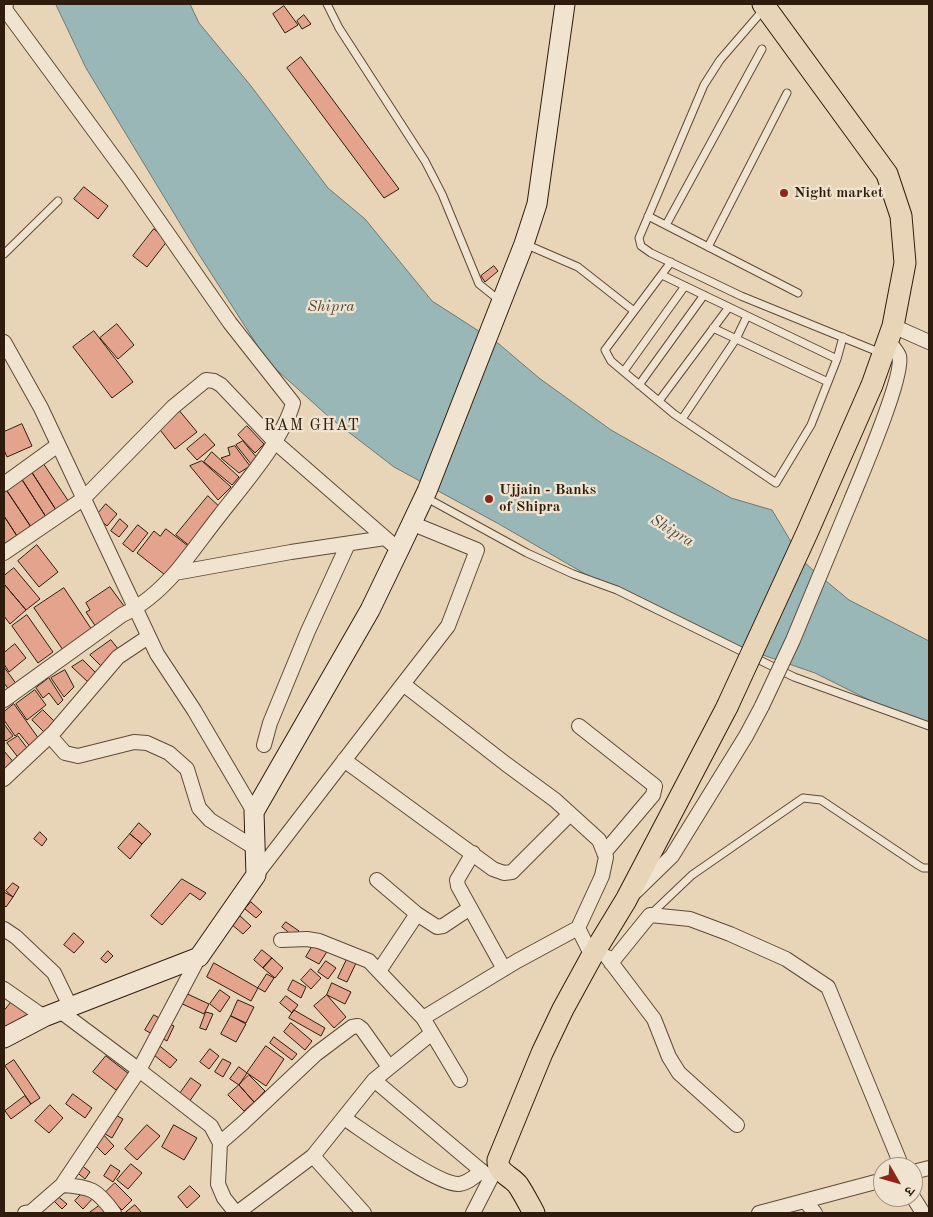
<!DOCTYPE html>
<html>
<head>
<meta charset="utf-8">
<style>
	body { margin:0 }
	#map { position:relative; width:933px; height:1217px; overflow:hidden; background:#e8d5b7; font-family:"Old Standard TT","Noto Serif Devanagari",serif }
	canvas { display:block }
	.frame { position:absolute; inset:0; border:5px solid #301c0c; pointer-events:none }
	.north { position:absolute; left:873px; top:1157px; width:50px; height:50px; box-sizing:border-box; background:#f0e4d0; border:1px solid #a39482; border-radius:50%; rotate:128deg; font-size:14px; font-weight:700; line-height:20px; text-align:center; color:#301c0c }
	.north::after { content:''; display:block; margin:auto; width:18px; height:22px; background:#8f2418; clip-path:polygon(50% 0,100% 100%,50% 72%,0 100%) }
</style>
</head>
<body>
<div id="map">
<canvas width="933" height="1217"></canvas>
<div class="frame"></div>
<div class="north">उ</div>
</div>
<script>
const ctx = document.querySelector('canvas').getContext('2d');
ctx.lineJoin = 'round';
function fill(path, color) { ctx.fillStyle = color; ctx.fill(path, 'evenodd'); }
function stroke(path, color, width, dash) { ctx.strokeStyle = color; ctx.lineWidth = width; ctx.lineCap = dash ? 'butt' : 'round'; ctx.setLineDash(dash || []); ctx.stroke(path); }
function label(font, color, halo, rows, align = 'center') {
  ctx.font = font + ' "Old Standard TT",serif'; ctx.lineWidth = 4.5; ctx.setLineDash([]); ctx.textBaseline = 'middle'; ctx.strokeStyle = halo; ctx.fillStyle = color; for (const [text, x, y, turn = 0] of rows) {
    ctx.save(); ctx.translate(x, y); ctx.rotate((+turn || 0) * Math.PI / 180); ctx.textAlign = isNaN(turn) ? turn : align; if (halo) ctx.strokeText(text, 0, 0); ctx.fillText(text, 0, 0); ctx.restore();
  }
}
const water = new Path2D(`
	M56 4H190L199 23 251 86 328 188 365 219 432 301 499 344 539 378 611 430 731 498 772 510 802 560 814 571 849 600 929 641V730L815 673 702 634 642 607 499 524 394 467 329 417 268 362 198 253 86 68Z`);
const building = new Path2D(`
	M284 6 298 25 285 33 273 14Z
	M304 15 311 24 302 29 297 21Z
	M301 57 399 189 384 198 287 68Z
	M84 187 108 206 98 219 74 199Z
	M154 229 168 240 147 267 133 256Z
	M494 266 498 271 485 282 481 276Z
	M117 324 134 345 118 359 100 338Z
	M94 331 133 382 112 398 73 347Z
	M178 409 197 432 175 449 157 426Z
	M22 424 32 446 7 457 4 450V432Z
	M247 426 264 444 255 453 238 435Z
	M205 434 215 445 197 460 187 449Z
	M243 441 258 459 251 464 236 445Z
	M235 446 250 466 239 473 221 458 230 455 228 448Z
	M212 452 239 477 232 485 204 462Z
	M202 461 231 487 218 500 190 466Z
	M43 463 71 505 58 513 31 471Z
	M31 471 58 513 48 520 21 478Z
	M21 478 48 520 33 530 5 488Z
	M5 488 33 530 19 539 4 516Z
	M208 496 222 509 191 547 176 535Z
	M106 504 117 514 107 526 96 516Z
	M4 516 19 539 7 547 4 542Z
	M120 519 128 526 119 537 111 531Z
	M138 525 148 533 133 552 123 544Z
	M166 529 192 549 169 578 137 553 154 531 160 536Z
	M37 545 58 572 39 587 18 561Z
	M14 568 40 599 26 610 4 584V576Z
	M4 584 26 610 10 624 4 616Z
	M110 587 127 610 98 630 86 612 90 610 86 603Z
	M64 588 92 630 63 650 34 608Z
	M27 615 53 652 38 663 12 626Z
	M111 640 119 650 103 668 90 655Z
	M15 644 26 658 9 672 4 664V653Z
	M83 660 97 674 89 683 72 667Z
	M4 667 17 685 10 691 4 683Z
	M65 670 74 687 64 697 51 678Z
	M49 678 63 700 58 705 49 693 43 698 36 688Z
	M35 690 46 705 27 720 16 704Z
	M14 704 39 739 32 749 19 733 15 736 4 720V712Z
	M43 710 58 725 47 735 32 720Z
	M4 724 13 736 6 741 4 739Z
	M18 736 30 752 20 760 7 743Z
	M4 751 16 765 4 777Z
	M139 823 151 834 142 844 130 834Z
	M40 832 47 839 42 846 34 839Z
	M130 834 142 844 130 859 118 848Z
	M182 879 206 893 200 900 190 893 162 925 151 916Z
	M13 883 19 887 13 897 6 891Z
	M4 892 13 897 6 907 4 905Z
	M251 902 262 912 256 918 245 909Z
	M239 915 251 926 243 934 231 924Z
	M286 922 299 931 294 937 282 927Z
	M74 933 84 942 74 953 64 945Z
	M315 942 328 950 319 964 306 957Z
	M262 950 272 958 263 968 254 960Z
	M108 951 113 956 106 963 101 959Z
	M348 957 357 961 347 982 338 978Z
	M272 958 283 968 275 978 263 968Z
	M326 961 336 968 328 979 318 972Z
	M214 963 258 988 251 1001 207 977Z
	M311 969 321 978 311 989 301 980Z
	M267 974 274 978 265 992 258 988Z
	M293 980 306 987 301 998 288 990Z
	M332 983 351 992 345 1004 327 995Z
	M220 990 230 997 220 1012 210 1004Z
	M181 991 209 1004 204 1014 176 1001Z
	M327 995 346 1017 334 1028 314 1006Z
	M286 996 298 1005 292 1013 280 1003Z
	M13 1000 30 1015 12 1030 4 1026V1011Z
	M238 1000 254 1007 246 1023 231 1016Z
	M294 1010 325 1028 321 1036 289 1018Z
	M206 1012 213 1014 206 1030 200 1028Z
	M154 1015 161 1019 152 1034 145 1030Z
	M231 1016 246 1024 236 1042 221 1034Z
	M165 1022 174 1026 167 1041 158 1036Z
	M291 1023 312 1041 305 1050 284 1032Z
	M274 1037 297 1054 292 1060 270 1043Z
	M156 1043 177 1060 170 1068 149 1051Z
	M266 1046 284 1059 266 1086 247 1073Z
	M210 1049 219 1056 209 1069 200 1062Z
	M106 1056 129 1074 116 1090 93 1072Z
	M223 1059 231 1063 223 1077 215 1072Z
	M14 1060 40 1098 31 1104 5 1066Z
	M239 1067 247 1073 239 1085 230 1079Z
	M249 1075 265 1091 254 1102 239 1085Z
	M191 1078 201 1085 189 1102 179 1095Z
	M239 1085 254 1102 244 1111 228 1095Z
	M73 1094 92 1108 85 1118 66 1104Z
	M25 1096 31 1104 11 1119 5 1111Z
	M50 1105 63 1118 49 1133 35 1121Z
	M110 1112 123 1119 112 1138 100 1131Z
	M147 1125 160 1136 137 1160 125 1149Z
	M174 1125 197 1138 184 1160 162 1147Z
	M100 1131 114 1146 105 1155 90 1140Z
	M80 1164 90 1172 85 1179 74 1170Z
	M131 1164 142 1173 128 1189 117 1180Z
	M111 1165 120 1171 113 1182 104 1176Z
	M115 1183 132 1200 122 1210 105 1193Z
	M190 1186 200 1196 187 1208 178 1197Z
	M85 1190 94 1197 83 1209 75 1201Z
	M55 1194 67 1204 62 1209 51 1198Z
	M103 1203 110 1213H89Z
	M135 1205 142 1213H125Z`);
const service = new Path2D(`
	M327 4 339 28 425 161 442 194 479 284 499 300
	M764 9 720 60 704 85 639 238 641 246 651 253 741 296 881 353
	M648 216 798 293
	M666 225 762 49
	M525 244 578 267 634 311
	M708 247 787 93
	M4 254 58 201
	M671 262 605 350 611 361 674 414 776 483 811 425 837 359 843 337
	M662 275 837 359
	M713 328 828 382
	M624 371 685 286
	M639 385 704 295
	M659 401 729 307
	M682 419 736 339 747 316
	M425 497 527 553 573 574 617 590 794 677 929 726
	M650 915 692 875 803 798 821 800 918 865 923 868H929`);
const minor = new Path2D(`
	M893 326 929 342
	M4 342 41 408 157 654 194 710 254 812
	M4 484 58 445
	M852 498C861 476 905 374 899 356 897 351 891 345 888 340
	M4 553 83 499 173 407 206 380 214 381 221 385 275 442 399 550
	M175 573 291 552 385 538
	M403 684 448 626 477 550 411 523
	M4 700 122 615C142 606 161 589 176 572 191 554 205 534 220 515 244 484 283 440 293 403L230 323 129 178 4 8
	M579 726 655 786 653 795 604 853
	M50 736 65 753 78 756 134 742 147 743 169 753 187 769 199 808 210 820 255 848
	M264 745 270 723 308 631 348 544
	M344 760 493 869 504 873 512 872 570 814
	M4 779 54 732 118 657 148 637
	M473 853 457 880 458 886 504 969
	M256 875 403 684 506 764 555 800 599 840 606 857 602 876 578 928
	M377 880 417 914 437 927 443 926 470 908
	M635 892 672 856 746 736 762 706
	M4 929 16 937 54 973 71 1008
	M281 940 307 939 319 941 369 961 423 1018
	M199 957 139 1070 211 1126 220 1143 218 1184 224 1198 236 1213
	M607 957 654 1019 669 1057 679 1073 737 1125
	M611 963 650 915 690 919 730 934 786 959 828 987 902 1167
	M379 971 417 914
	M4 989 44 1017
	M432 1033 460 1080
	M374 1080 432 1033 423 1018 517 961 578 928 592 956
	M344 1118C365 1132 436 1184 458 1184 467 1184 475 1176 482 1171
	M220 1143 243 1123 316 1054 352 1027 358 1026 362 1029 389 1067
	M313 1156 364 1213
	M913 1172 929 1168
	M62 1185C91 1187 97 1189 114 1213
	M913 1197 923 1213
	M805 1201 815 1213
	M25 1213 31 1212 62 1185 139 1070 60 1011
	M237 1213 313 1156 374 1080 490 1178
	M473 1213 494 1172
	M759 1213 883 1180`);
const tertiary = new Path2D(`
	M4 8 5 4`);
const secondary = new Path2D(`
	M4 1038 44 1017 199 957 256 875 254 812 370 610 399 550 427 491 524 244 537 204 565 4`);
const primary = new Path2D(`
	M763 4 887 174 901 216 905 263 893 326 872 385
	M534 1213C529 1204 524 1194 518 1185 511 1176 497 1173 498 1160L542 1053 563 1009 592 956 626 900 727 707`);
const minorBridge = new Path2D(`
	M762 706 793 640 852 498`);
const primaryBridge = new Path2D(`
	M727 707 807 533 872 385`);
const markers = [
	[784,193,5,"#8f2418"],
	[489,499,5,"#8f2418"]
];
const poiNames = [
	["Night market",794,193],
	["Ujjain - Banks",499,490],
	["of Shipra",499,507]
];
const waterNames = [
	["Shipra",331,307],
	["Shipra",672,531,31]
];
const neighbourhoodNames = [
	["RAM GHAT",312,426]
];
fill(water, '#99b7b6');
stroke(water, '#6f7972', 1);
fill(building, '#e4a38c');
stroke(building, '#301c0c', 1);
stroke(service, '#5e4a37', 9);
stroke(minor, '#5e4a37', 16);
stroke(tertiary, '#5e4a37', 18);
stroke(secondary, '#301c0c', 21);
stroke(primary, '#301c0c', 23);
stroke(service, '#f0e4d0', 7);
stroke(minor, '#f0e4d0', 14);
stroke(tertiary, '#f0e4d0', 16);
stroke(secondary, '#f0e4d0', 19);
stroke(primary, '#e8d5b7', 21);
stroke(minorBridge, '#5e4a37', 16, []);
stroke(primaryBridge, '#301c0c', 23, []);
stroke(minorBridge, '#f0e4d0', 14);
stroke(primaryBridge, '#e8d5b7', 21);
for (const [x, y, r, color] of markers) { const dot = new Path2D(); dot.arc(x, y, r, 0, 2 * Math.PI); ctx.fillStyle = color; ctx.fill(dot); stroke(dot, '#f0e4d0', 2); }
label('bold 15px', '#301c0c', '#f0e4d0', poiNames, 'left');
label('italic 16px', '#504a3f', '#f0e4d0', waterNames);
ctx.letterSpacing = '1px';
label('16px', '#301c0c', '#f0e4d0', neighbourhoodNames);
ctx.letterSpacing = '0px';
</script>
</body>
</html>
